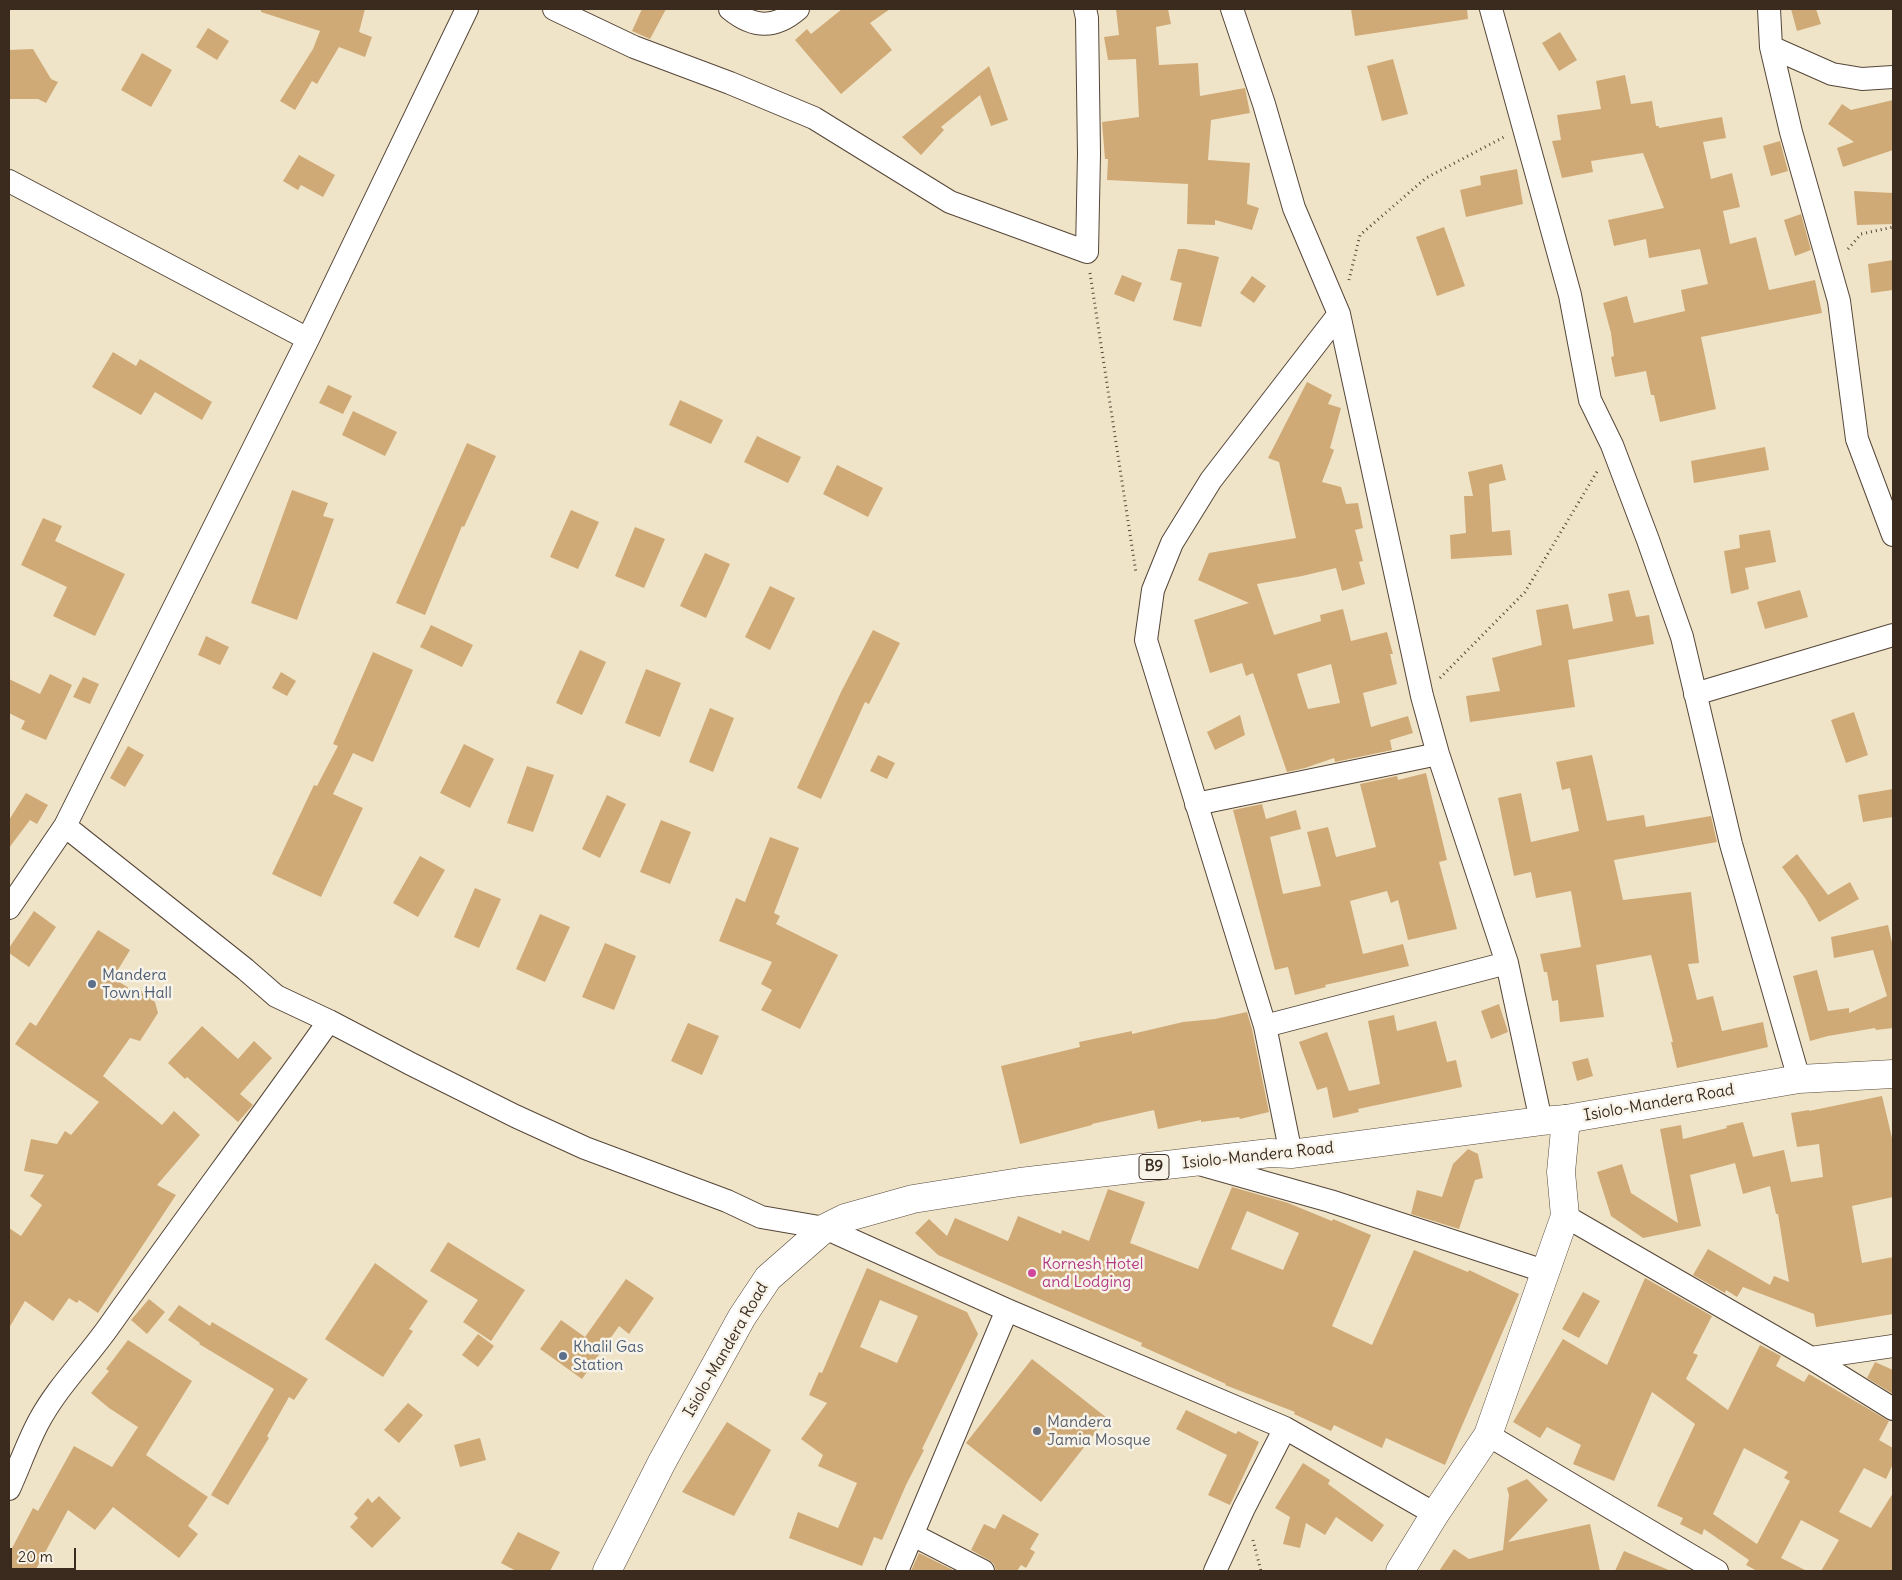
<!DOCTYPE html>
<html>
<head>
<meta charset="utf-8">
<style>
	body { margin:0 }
	#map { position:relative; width:1902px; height:1580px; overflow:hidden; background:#efe4c8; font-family:Delius,sans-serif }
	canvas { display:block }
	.frame { position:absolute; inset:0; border:10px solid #3b2a1e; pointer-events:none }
	.scale { position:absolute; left:10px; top:1548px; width:66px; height:22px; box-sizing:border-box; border:2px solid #3b2a1e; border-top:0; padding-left:6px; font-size:15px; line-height:18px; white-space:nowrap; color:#3b2a1e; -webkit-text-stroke:4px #f7f3e8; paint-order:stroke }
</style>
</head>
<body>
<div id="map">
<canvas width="1902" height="1580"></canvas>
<div class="frame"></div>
<div class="scale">20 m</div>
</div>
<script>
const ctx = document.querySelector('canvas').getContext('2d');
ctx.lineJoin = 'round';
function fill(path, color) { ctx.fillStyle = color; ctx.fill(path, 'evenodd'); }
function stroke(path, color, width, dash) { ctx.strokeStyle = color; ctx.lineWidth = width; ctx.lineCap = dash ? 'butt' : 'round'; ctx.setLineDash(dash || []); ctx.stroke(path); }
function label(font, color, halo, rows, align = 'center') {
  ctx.font = font + ' Delius,sans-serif'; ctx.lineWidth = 5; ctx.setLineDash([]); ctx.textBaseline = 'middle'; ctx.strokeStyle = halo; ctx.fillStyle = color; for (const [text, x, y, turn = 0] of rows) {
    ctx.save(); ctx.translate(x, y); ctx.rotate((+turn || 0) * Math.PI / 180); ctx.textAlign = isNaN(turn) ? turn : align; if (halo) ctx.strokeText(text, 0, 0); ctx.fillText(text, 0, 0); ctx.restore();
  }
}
const building = new Path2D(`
	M261 9H365L359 32 372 37 365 57 339 47 317 84 312 81 295 110 280 101 313 49 320 31 261 12Z
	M642 9H666L650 39 632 31Z
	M842 9H890L870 23 892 50 841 94 795 40 807 29 811 34Z
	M1116 9H1168L1171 24 1156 27 1159 65 1198 63 1200 96 1245 88 1250 113 1211 120 1208 160 1250 163 1247 204 1259 208 1252 230 1215 220V225L1187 224 1188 184 1107 180 1108 159H1105L1102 122 1139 117 1136 59 1108 60 1104 37 1119 35Z
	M1351 9H1467L1468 19 1355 36Z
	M1791 9H1816L1821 24 1797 31Z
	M208 28 229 41 217 60 196 47Z
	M1560 32 1577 60 1559 71 1542 43Z
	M33 49 51 79 58 82 46 103 38 99H9V50Z
	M142 53 172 70 151 107 121 90Z
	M1393 59 1408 114 1382 121 1367 66Z
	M989 66 1008 120 991 126 980 95 941 127 944 130 921 155 902 137Z
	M1625 75 1631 104 1652 101 1656 126H1659V128L1722 117 1726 138 1703 142 1711 179 1732 173 1740 207 1723 211 1730 244 1756 237 1769 290 1815 280 1822 313 1701 337 1716 409 1660 422 1654 395H1651L1646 371 1615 377 1611 357 1614 356 1611 333 1603 303 1627 296 1634 323 1685 311 1681 290 1708 284 1700 249 1649 258 1646 239 1614 246 1608 220 1664 208 1643 153 1591 161 1593 172 1562 178 1552 141 1561 140 1557 115 1601 109 1596 81Z
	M1893 100V150L1843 167 1837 148 1854 142 1828 124 1842 104 1851 110Z
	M1780 141 1788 171 1771 176 1763 146Z
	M299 155 335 175 323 197 301 185 298 190 283 181Z
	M1517 169 1523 204 1466 217 1460 190 1481 185 1480 176Z
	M1854 191 1893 193V224L1857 225Z
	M1801 214 1811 250 1795 256 1784 220Z
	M1444 227 1465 286 1437 296 1416 237Z
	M1178 249H1185L1219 257 1201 327 1173 320 1182 283 1170 280Z
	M1893 260V290L1871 293 1868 264Z
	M1122 275 1142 283 1134 302 1114 294Z
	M1252 276 1266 286 1254 303 1240 293Z
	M113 352 136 366 140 359 212 402 202 420 155 392 141 415 92 387Z
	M1307 382 1332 395 1328 404 1341 408 1330 448 1334 450 1322 482 1341 487 1346 504 1358 503 1363 528 1355 530 1363 561 1359 562 1365 584 1342 591 1336 568 1302 576 1257 584 1274 635 1321 621 1320 615 1343 609 1351 641 1387 632 1393 654H1390L1397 684 1363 693 1371 727 1408 716 1413 733 1390 740 1392 750 1335 762 1334 758 1305 768 1287 772 1253 673 1246 676 1242 663 1210 673 1194 620 1249 603 1198 580 1209 553 1296 538 1279 462 1268 458ZM1331 664 1340 703 1308 709 1297 674Z
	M328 385 352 396 343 414 319 403Z
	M680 400 723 420 711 444 669 425Z
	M353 411 397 432 385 456 342 435Z
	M757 436 801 457 788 483 744 462Z
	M467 443 496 456 464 527 462 526 425 615 396 603Z
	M1765 447 1769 470 1694 483 1691 461Z
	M1502 464 1506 480 1489 484 1492 532 1510 530 1512 555 1451 559 1450 535 1466 533 1464 496H1473L1468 472Z
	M837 465 883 488 868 517 823 494Z
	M292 490 328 503 323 516 334 519 297 620 251 603Z
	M571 510 599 522 578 569 550 557Z
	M43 518 62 526 55 541 125 574 95 636 53 616 67 587 21 565Z
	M635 527 665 539 644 588 615 576Z
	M1770 530 1776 562 1745 568 1749 589 1731 594 1724 551 1740 548 1739 535Z
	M705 553 730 564 706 618 680 606Z
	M770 586 795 598 770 650 745 637Z
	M1629 590 1636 617 1649 615 1654 644 1568 660 1575 707 1470 722 1466 696 1500 691 1492 658 1542 645 1536 610 1568 604 1573 629 1613 621 1608 594Z
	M1800 590 1808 617 1765 629 1757 602Z
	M431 625 473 645 462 667 420 647Z
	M873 630 900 643 869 704 865 702 821 799 797 788 841 692Z
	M206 636 229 647 220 665 198 655Z
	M580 650 606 662 582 715 556 703Z
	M373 652 413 670 373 762 353 753 333 794 363 808 321 897 272 874 314 785 317 786 338 746 333 744Z
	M646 669 681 683 660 737 625 723Z
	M281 672 296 681 287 696 272 688Z
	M50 674 72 685 46 740 21 729 25 721 9 713V679L40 694Z
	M83 677 99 684 90 704 73 697Z
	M710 708 734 718 713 772 689 762Z
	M1854 712 1868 755 1846 763 1831 720Z
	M1240 715 1245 735 1215 750 1207 732Z
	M464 744 494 759 470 808 440 793Z
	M128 746 144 755 125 787 110 778Z
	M878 755 895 763 887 779 870 771Z
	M1592 755 1607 821 1644 815 1646 827 1711 816 1717 842 1614 860 1623 900 1691 892 1699 963 1688 964 1697 1000 1713 996 1722 1031 1763 1022 1768 1047 1677 1068 1671 1042H1673L1651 955 1596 965 1604 1017 1560 1022 1558 1000 1552 1001 1547 972H1544L1540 954 1581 947 1571 891 1536 898 1531 872 1514 876 1498 798 1521 793 1531 842 1579 831 1570 788 1562 790 1556 762Z
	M527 766 554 775 533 832 507 823Z
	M1426 773 1447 860 1439 862 1457 929 1408 940 1398 900 1391 903 1387 891 1350 901 1363 954 1403 944 1409 966 1325 985 1326 987 1295 995 1288 967 1275 970 1233 810 1262 804 1266 819 1296 810 1301 829 1270 837 1283 894 1321 886 1307 832 1328 827 1336 857 1376 847 1360 784 1397 776 1398 780Z
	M1893 789V817L1863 822 1858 795Z
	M26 793 48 805 37 824 30 820 9 848V820Z
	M607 795 626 804 600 858 582 849Z
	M661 820 691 832 670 884 640 872Z
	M770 837 799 848 774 913 780 916 776 924 838 955 800 1029 761 1010 772 990 761 984 772 962 719 941 736 898 745 902Z
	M1797 854 1828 895 1850 882 1859 899 1819 922 1805 898 1782 867Z
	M420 856 445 870 418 917 393 903Z
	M475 888 501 899 479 948 454 937Z
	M34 911 56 927 29 967 9 953V948Z
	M540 914 570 927 545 982 516 969Z
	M1888 925 1893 947V1028L1876 1030 1875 1028 1828 1036 1810 1041 1793 976 1817 970 1828 1011 1849 1008V1013L1887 996 1873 950 1834 958 1831 937Z
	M98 930 130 950 113 978 132 990 143 991 155 1002 158 1013 140 1041 130 1038 103 1076 162 1125 174 1111 200 1135 157 1185 176 1195 98 1313 79 1300 77 1303 69 1298 53 1321 25 1301 9 1328V1228L21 1236 42 1205 30 1196 44 1175 24 1171 31 1139 57 1144 65 1131 71 1135 99 1102 15 1044 30 1022 36 1026Z
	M605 943 636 956 614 1010 582 997Z
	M1499 1004 1508 1032 1491 1039 1481 1011Z
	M1247 1012 1252 1029 1269 1112 1240 1119 1239 1117 1201 1122V1120L1158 1129 1154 1110 1092 1124V1125L1020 1144 1001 1066 1080 1047 1079 1042 1132 1031V1034L1183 1022 1215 1019Z
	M1394 1015 1397 1031 1436 1021 1447 1062 1456 1060 1462 1087 1358 1109 1359 1112 1333 1118 1327 1087 1317 1090 1299 1042 1327 1032 1349 1091 1380 1084 1368 1021Z
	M688 1023 719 1036 702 1075 671 1061Z
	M202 1026 238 1059 254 1041 272 1058 240 1094 253 1105 238 1122 187 1077 185 1079 168 1063Z
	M1588 1058 1593 1076 1577 1081 1572 1062Z
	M1882 1096 1893 1142V1197L1852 1206 1862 1263 1893 1257V1314L1816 1327 1814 1314 1743 1287 1737 1297 1726 1290 1725 1293 1693 1275 1708 1249 1770 1285 1774 1276 1789 1282 1778 1214H1776L1770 1186 1743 1194 1735 1163 1690 1175 1701 1226 1643 1238 1611 1216 1597 1172 1622 1164 1631 1193 1678 1223 1660 1129 1681 1125 1683 1139 1727 1128 1726 1126 1743 1122 1753 1157 1784 1150 1791 1182 1823 1177 1819 1144 1797 1147 1791 1113 1809 1110V1111Z
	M1468 1149 1478 1154 1483 1178 1475 1180 1459 1229 1411 1214 1417 1190 1442 1197 1453 1164Z
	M1232 1187 1288 1203 1332 1221 1333 1219 1371 1235 1332 1326 1372 1345 1414 1250 1468 1272 1469 1270 1519 1294 1445 1465 1386 1438 1382 1448 1334 1425 1331 1431 1294 1414 1295 1412 1225 1385 1226 1384 1141 1346 1142 1343 938 1255 915 1233 929 1219 947 1236 955 1218 1008 1241 1018 1216 1061 1234 1062 1230 1089 1241 1108 1189 1145 1202 1130 1243 1198 1269ZM1247 1211 1299 1233 1283 1270 1231 1249Z
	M448 1242 525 1290 491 1341 463 1322 478 1300 430 1271Z
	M375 1263 428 1301 409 1329 413 1331 383 1377 325 1339Z
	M867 1268 967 1312 978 1334 922 1449 924 1450 906 1485 882 1540 874 1537 862 1566 789 1538 798 1512 838 1528 857 1483 818 1466 823 1455 801 1439 827 1403 809 1395 819 1372 822 1373ZM880 1300 918 1316 897 1363 860 1347Z
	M1645 1278 1712 1316 1693 1353 1698 1355 1686 1379 1728 1410 1760 1345 1781 1356 1776 1366 1804 1382 1809 1374 1889 1421 1879 1440 1893 1448V1464L1886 1479 1864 1468 1839 1512 1871 1528 1893 1493V1571H1821L1839 1540 1801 1520 1781 1558 1807 1571H1757L1746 1565 1749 1560 1704 1529 1702 1535 1680 1524 1683 1518 1657 1506 1695 1424 1652 1392 1614 1481 1573 1464 1581 1445 1547 1427 1540 1438 1513 1422 1563 1339 1607 1365ZM1744 1448 1788 1472 1784 1478 1790 1481 1757 1544 1713 1514Z
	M626 1279 654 1298 629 1334 619 1326 582 1379 540 1349 561 1320 585 1337Z
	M1583 1292 1600 1301 1579 1338 1562 1329Z
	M149 1299 165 1312 147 1334 131 1320Z
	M179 1305 210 1326 212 1322 308 1379 294 1400 289 1397 267 1436 269 1438 228 1505 211 1495 274 1389 199 1344 200 1343 168 1320Z
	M478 1334 494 1346 478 1367 462 1355Z
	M128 1340 192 1381 146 1455 208 1497 188 1526 198 1534 179 1558 113 1507 95 1530 68 1510 35 1571H9V1554L33 1508 38 1511 74 1446 112 1467 138 1427 109 1408 91 1393 109 1371 106 1369Z
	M1032 1359 1107 1418 1041 1502 966 1443Z
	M1875 1362 1893 1370V1394L1867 1378Z
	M408 1403 423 1415 399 1443 384 1430Z
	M1186 1410 1236 1434 1238 1431 1259 1442 1230 1505 1208 1495 1227 1455 1176 1429Z
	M727 1422 771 1450 734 1516 682 1492Z
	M480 1438 486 1460 460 1467 454 1445Z
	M1303 1463 1330 1480 1328 1484 1384 1525 1372 1542 1336 1517 1325 1535 1306 1523 1300 1548 1283 1544 1290 1517 1275 1508Z
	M1527 1479 1548 1500 1508 1542 1590 1524 1600 1571H1439L1454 1549 1469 1559 1503 1550 1509 1495 1507 1488Z
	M379 1496 401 1518 372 1548 350 1527 358 1518 354 1514 368 1498 372 1503Z
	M1003 1514 1039 1534 1030 1549 1035 1552 1026 1568 1021 1565 1017 1571H996L994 1564 989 1560 971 1550 984 1524 995 1529Z
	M518 1532 560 1552 550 1571H516L501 1563Z
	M1624 1551 1671 1571H1615Z
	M919 1553 955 1571H911Z`);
const path = new Path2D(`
	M1848 249 1861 234 1893 227
	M1090 273 1136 573
	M1349 280 1360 235 1426 178 1504 137
	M1440 678 1525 592 1598 470
	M1253 1540 1261 1571`);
const minor = new Path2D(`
	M554 9 634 47 730 83 814 118 950 202 1087 252 1089 154 1087 18 1085 9
	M730 9C753 28 775 29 798 9
	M1232 9 1264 104 1294 208 1339 314 1422 696 1438 754 1507 963 1541 1121
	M1491 9 1570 295 1590 400 1612 445 1648 540 1682 637 1731 844 1799 1079
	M1769 9 1771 47 1791 132 1839 301 1857 439 1893 535
	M1771 47 1832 74 1862 79 1893 77
	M9 181 308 339
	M1695 694 1893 635
	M1196 804 1438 754
	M65 826 245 969 276 996 329 1021 411 1064 515 1116 585 1148 727 1201 761 1217 825 1228 1007 1310 1285 1428 1435 1514
	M9 908 65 826 308 339 467 9
	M1265 1026 1507 963
	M1291 1154 1265 1026 1146 640 1153 590 1172 543 1211 480 1339 314
	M1199 1164 1330 1201 1547 1272
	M1565 1216 1811 1358 1893 1409
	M1811 1358 1893 1346
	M1488 1435 1717 1571
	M9 1489C19 1467 27 1444 38 1423 57 1387 87 1358 110 1325 182 1223 257 1123 329 1021
	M913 1535 983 1571
	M897 1571 1007 1310
	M1215 1571 1244 1508 1285 1428`);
const secondary = new Path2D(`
	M1400 1571 1435 1514 1488 1435 1565 1216 1561 1172 1566 1119`);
const trunk = new Path2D(`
	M607 1571 662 1462 742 1317 768 1278 825 1228 845 1218 913 1199 1020 1182 1270 1153 1291 1154 1541 1121 1566 1119 1799 1079 1893 1074`);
const markers = [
	[92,984,5,"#5c6f8a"],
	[1032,1273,5,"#d1479c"],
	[563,1356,5,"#5c6f8a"],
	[1037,1431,5,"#6b7280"]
];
const shields = [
	[1154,1167,30]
];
const shieldNames = [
	["B9",1154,1167]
];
const serviceNames = [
	["Mandera",102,975],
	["Town Hall",102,993],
	["Khalil Gas",573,1347],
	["Station",573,1365]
];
const streetNames = [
	["Isiolo-Mandera Road",1659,1103,-10],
	["Isiolo-Mandera Road",1258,1156,-6],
	["Isiolo-Mandera Road",726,1350,-60]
];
const hotelNames = [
	["Kornesh Hotel",1042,1264],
	["and Lodging",1042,1282]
];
const worshipNames = [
	["Mandera",1047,1422],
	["Jamia Mosque",1047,1440]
];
fill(building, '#d0aa76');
stroke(minor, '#564638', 24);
stroke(secondary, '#564638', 29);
stroke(trunk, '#564638', 29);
stroke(path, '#564638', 3, [1, 4]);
stroke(minor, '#fff', 22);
stroke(secondary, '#fff', 28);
stroke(trunk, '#fff', 28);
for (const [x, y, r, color] of markers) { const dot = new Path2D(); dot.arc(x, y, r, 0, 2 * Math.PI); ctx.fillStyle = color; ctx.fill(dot); stroke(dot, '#f7f3e8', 2); }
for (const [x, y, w] of shields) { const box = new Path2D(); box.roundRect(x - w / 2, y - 12.5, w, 25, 4); ctx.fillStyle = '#f7f3e8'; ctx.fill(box); stroke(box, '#3b2a1e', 1); }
label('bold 15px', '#3b2a1e', null, shieldNames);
label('16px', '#4e5e75', '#f7f3e8', serviceNames, 'left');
label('16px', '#3b2a1e', '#f7f3e8', streetNames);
label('16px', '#b23c85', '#f7f3e8', hotelNames, 'left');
label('16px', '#5b616d', '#f7f3e8', worshipNames, 'left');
</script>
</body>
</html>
